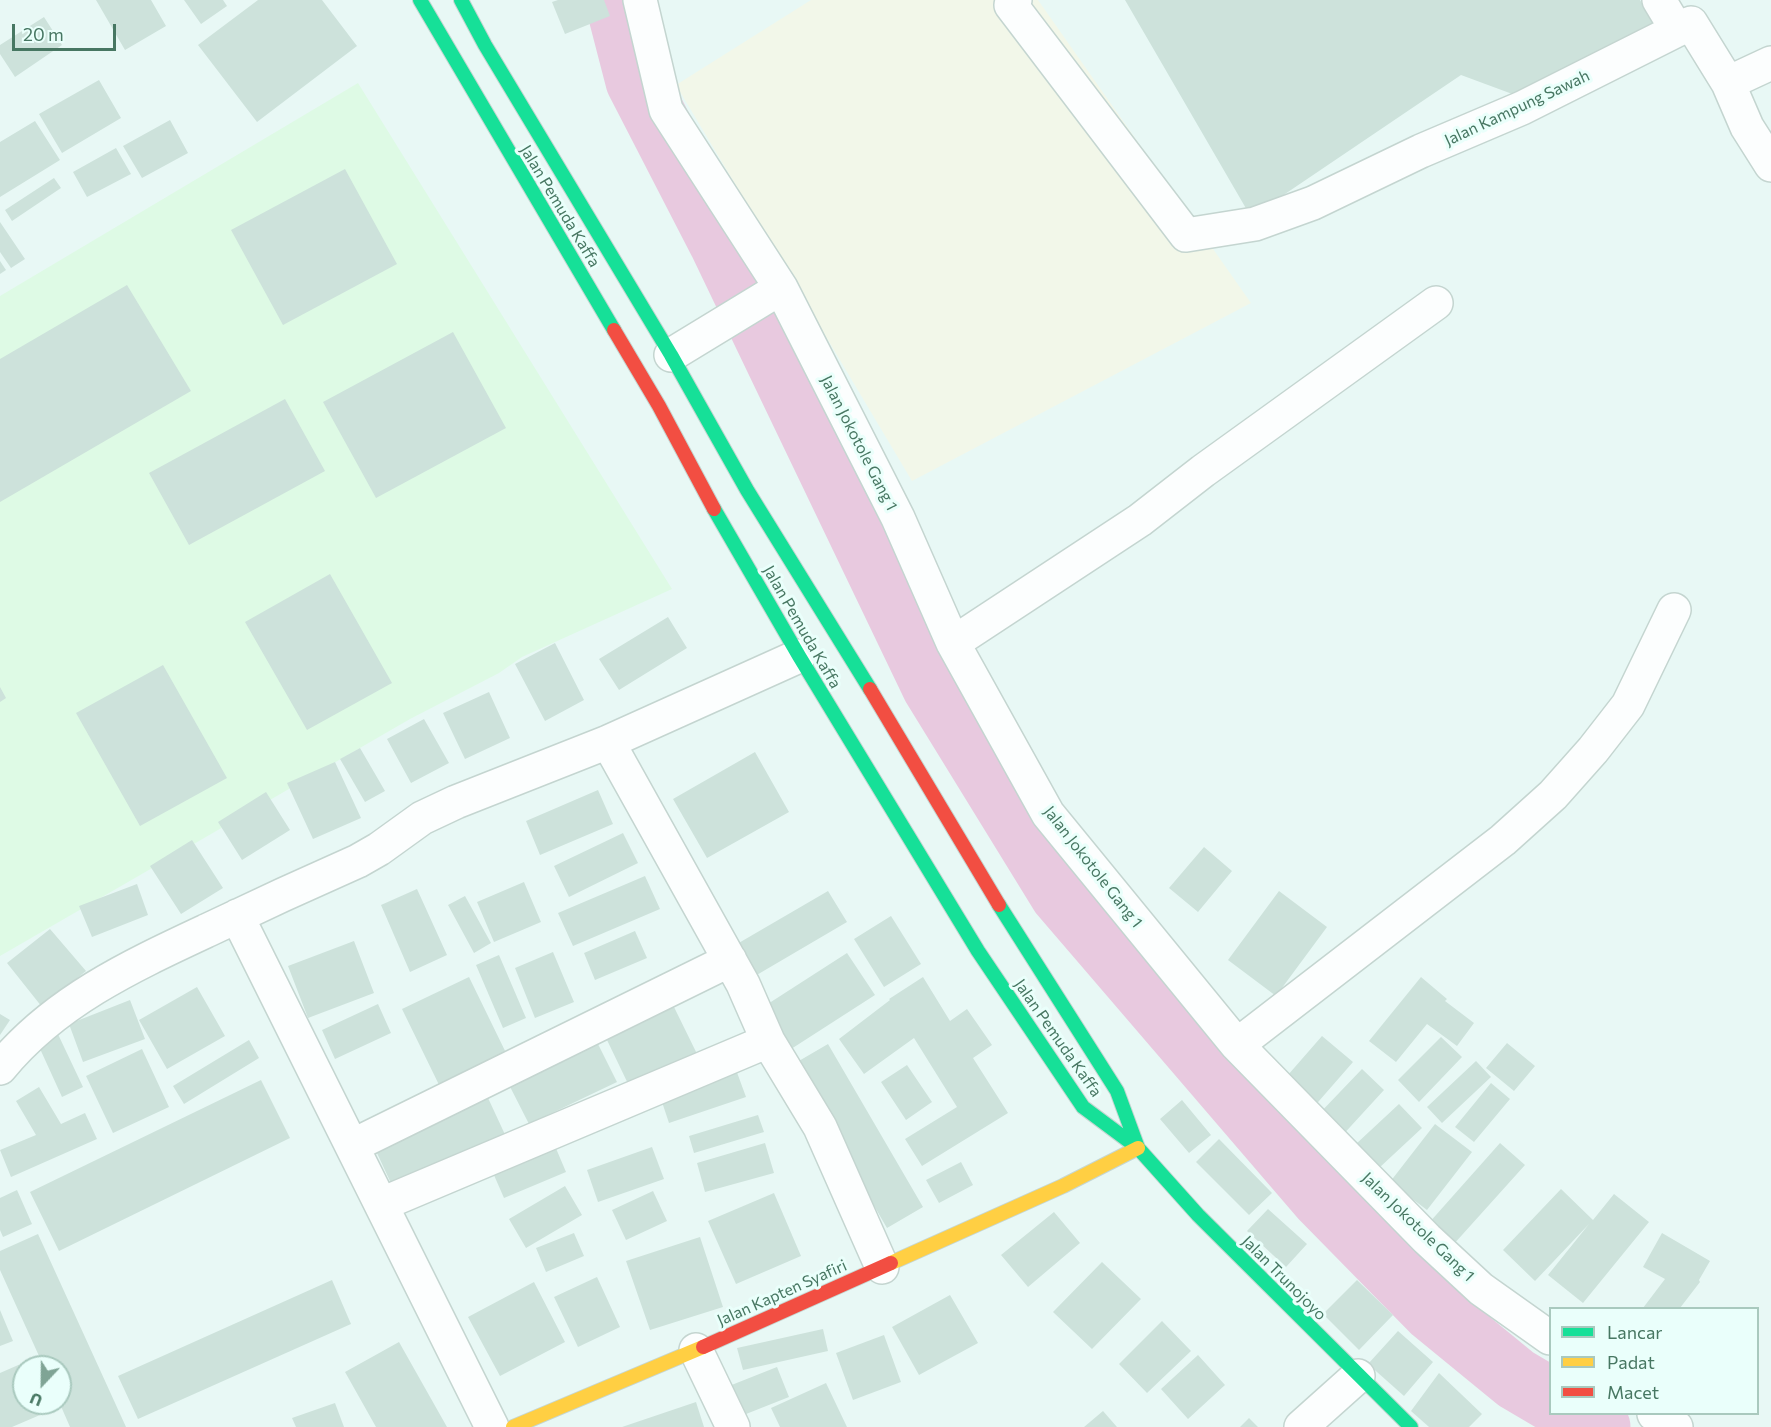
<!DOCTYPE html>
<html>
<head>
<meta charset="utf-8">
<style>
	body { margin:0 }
	#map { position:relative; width:1771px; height:1427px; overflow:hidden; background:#e8f8f5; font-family:Commissioner,sans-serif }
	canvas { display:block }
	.legend { position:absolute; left:1549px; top:1307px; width:210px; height:108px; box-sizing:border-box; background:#eafffb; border:2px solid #a9c9be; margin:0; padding:8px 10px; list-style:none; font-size:18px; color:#477762 }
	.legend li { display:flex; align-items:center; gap:12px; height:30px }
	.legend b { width:30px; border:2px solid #a9c9be }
	.north { position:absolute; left:12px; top:1355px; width:60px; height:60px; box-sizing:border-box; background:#eafffb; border:2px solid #a9c9be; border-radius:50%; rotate:202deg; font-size:16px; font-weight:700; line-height:24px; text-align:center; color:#477762 }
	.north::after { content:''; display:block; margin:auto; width:21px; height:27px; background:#7fa495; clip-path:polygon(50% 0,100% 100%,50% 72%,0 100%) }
	.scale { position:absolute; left:12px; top:24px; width:104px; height:27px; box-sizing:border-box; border:3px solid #477762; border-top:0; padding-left:8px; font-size:18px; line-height:21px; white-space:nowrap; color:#477762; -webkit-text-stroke:4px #eafffb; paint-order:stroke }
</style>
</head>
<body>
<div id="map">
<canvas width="1771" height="1427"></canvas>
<ul class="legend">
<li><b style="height:8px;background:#16e098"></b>Lancar</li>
<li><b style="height:8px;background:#ffcf43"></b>Padat</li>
<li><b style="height:8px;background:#f24e42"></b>Macet</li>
</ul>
<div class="north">U</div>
<div class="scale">20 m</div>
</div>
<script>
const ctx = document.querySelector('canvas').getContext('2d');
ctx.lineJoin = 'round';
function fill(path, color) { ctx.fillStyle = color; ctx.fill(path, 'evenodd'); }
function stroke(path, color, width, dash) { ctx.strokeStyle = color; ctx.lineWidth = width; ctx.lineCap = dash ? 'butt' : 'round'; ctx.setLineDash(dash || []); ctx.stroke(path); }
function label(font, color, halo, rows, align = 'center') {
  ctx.font = font + ' Commissioner,sans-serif'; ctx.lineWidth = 6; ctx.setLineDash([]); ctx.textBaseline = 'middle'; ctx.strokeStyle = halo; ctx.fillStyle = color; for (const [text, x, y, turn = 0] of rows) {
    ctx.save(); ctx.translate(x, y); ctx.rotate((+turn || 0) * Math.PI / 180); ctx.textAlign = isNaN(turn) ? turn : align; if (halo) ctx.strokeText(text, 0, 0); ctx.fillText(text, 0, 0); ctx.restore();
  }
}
const education = new Path2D(`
	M811 0H1038L1251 303 912 481 676 85Z`);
const medical = new Path2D(`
	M358 83 672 589 522 657 499 673 410 719 0 956V296Z`);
const river = new Path2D(`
	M616 0 637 81 720 242 933 686 1061 894 1322 1198 1433 1311 1516 1379 1550 1399
	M1576 1414 1599 1427`);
const building = new Path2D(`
	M96 0H151L166 26 125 50Z
	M184 0H223L227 6 201 24Z
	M258 0H322L357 46 257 122 198 45Z
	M558 0H604L610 16 565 34 552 2Z
	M1125 0H1640L1657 29 1515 95 1461 75 1251 217Z
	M44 17 62 45 15 77 0 54V45Z
	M99 80 121 118 62 153 39 114Z
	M170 120 188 153 142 178 123 146Z
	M35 121 60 160 0 197V142Z
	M116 148 131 174 87 197 73 172Z
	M345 169 397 264 283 325 231 230Z
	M54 178 61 188 12 221 5 210Z
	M0 222 25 259 11 268 0 252Z
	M0 261 6 270 0 274Z
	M127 285 191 391 0 502V359Z
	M453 332 506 428 376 498 323 402Z
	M285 399 325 471 189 545 149 473Z
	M330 574 392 683 307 730 245 622Z
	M668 617 687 648 619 690 599 659Z
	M555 643 584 700 545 721 515 664Z
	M163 665 227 778 140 826 76 713Z
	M0 687 6 698 0 702Z
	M489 692 510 738 465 759 443 713Z
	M424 719 449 763 411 783 387 739Z
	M360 748 385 791 365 802 340 759Z
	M755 752 789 812 707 858 673 799Z
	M335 762 361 818 313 839 287 783Z
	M598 790 613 824 540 855 526 821Z
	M266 792 290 830 242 860 218 822Z
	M623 833 638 863 569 897 554 866Z
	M192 840 223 888 181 914 150 866Z
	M1204 847 1232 871 1198 912 1169 888Z
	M645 876 660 909 573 946 558 913Z
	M524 882 541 922 494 942 477 902Z
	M137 884 148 915 92 937 79 906Z
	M417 889 447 955 410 972 381 905Z
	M828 891 847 922 755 976 737 944Z
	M1279 891 1327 927 1276 996 1228 960Z
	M465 896 491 943 474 953 448 905Z
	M891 916 921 964 884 987 854 939Z
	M50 929 86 971 42 1007 7 963Z
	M635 931 647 958 595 980 584 953Z
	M354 941 374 993 308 1018 288 966Z
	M553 952 574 1002 535 1018 515 968Z
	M847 953 875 995 788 1051 760 1009Z
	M499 955 526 1018 503 1028 476 965Z
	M469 977 509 1059 442 1091 402 1009Z
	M923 977 950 1021 967 1009 992 1045 973 1058 1008 1113 922 1166 905 1139 957 1107 914 1038 864 1074 839 1039 890 1000 889 999Z
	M1421 977 1447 999 1445 1001 1474 1023 1457 1046 1427 1024 1396 1062 1369 1041Z
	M197 987 225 1036 167 1069 139 1020Z
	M130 1000 145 1039 83 1062 69 1024Z
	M378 1004 391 1033 335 1059 322 1030Z
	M674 1007 700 1060 632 1092 607 1040Z
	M0 1014 10 1020 0 1035Z
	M56 1030 83 1087 62 1097 36 1040Z
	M591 1030 617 1082 529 1124 503 1073Z
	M1322 1036 1353 1062 1312 1109 1281 1083Z
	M1441 1037 1462 1057 1419 1102 1398 1080Z
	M249 1040 259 1058 184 1104 173 1086Z
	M1507 1043 1535 1066 1514 1091 1486 1068Z
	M828 1044 923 1207 887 1228 792 1065Z
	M142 1049 169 1107 113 1133 86 1076Z
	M1476 1061 1491 1077 1442 1123 1427 1107Z
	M907 1065 932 1102 906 1120 881 1082Z
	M735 1067 746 1097 669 1123 659 1093Z
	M1362 1069 1384 1090 1340 1138 1317 1116Z
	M261 1080 290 1138 59 1251 30 1192Z
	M1491 1083 1510 1099 1474 1142 1455 1127Z
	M482 1085 508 1141 396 1194 370 1138Z
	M39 1087 61 1124 85 1113 97 1139 11 1177 0 1150 36 1135 16 1101Z
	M1182 1100 1211 1135 1189 1153 1160 1119Z
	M1399 1104 1422 1128 1379 1168 1356 1144Z
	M758 1115 764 1132 694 1153 689 1136Z
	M1435 1124 1472 1152 1427 1210 1390 1182Z
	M552 1139 566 1172 504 1198 490 1166Z
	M1219 1139 1272 1193 1249 1215 1196 1162Z
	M765 1143 774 1173 705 1192 697 1163Z
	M1500 1143 1525 1165 1453 1245 1428 1224Z
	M652 1147 664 1179 598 1202 587 1170Z
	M961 1162 973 1185 939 1203 926 1180Z
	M565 1186 582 1215 526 1248 509 1219Z
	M1561 1189 1593 1220 1614 1194 1649 1222 1583 1303 1548 1275 1589 1224 1535 1281 1503 1250Z
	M17 1190 32 1224 3 1237 0 1230V1198Z
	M653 1191 667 1221 626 1240 612 1210Z
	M774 1193 801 1256 736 1284 708 1221Z
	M1268 1209 1307 1244 1286 1267 1247 1231Z
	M1054 1212 1080 1243 1028 1287 1001 1255Z
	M574 1233 584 1256 546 1272 536 1248Z
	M1662 1233 1710 1261 1699 1280 1700 1282 1680 1308H1643L1665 1279 1643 1267Z
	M38 1234 126 1427H70L60 1404V1367H44L0 1270V1251Z
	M700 1237 723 1307 650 1330 626 1261Z
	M1102 1262 1141 1299 1092 1349 1053 1312Z
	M597 1277 620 1327 578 1347 554 1297Z
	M332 1280 351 1324 138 1419 118 1376Z
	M1357 1280 1393 1315 1359 1350 1323 1314Z
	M534 1282 565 1342 500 1376 468 1317Z
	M950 1295 978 1343 919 1375 892 1327Z
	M0 1310 13 1341 0 1346Z
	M1162 1321 1191 1351 1147 1393 1119 1364Z
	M823 1329 828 1351 743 1370 737 1348Z
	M1398 1331 1433 1362 1404 1396 1368 1364Z
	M884 1335 901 1382 853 1400 836 1353Z
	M399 1342 447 1427H376L345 1372Z
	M1198 1355 1225 1385 1188 1419 1161 1389Z
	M32 1359 35 1367H24V1403H51L54 1409 12 1427H0V1373Z
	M777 1367 789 1397 736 1418 724 1388Z
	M1439 1373 1482 1414 1469 1427H1429L1411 1411Z
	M826 1383 847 1427H780L771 1408Z
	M696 1402 704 1427H622Z
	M335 1403 344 1427H296L292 1418Z
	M1103 1411 1117 1427H1084Z
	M1249 1418 1258 1427H1240Z`);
const street = new Path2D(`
	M640 0 666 110 781 288 898 518 953 643 1048 814 1237 1045 1427 1239 1481 1289 1550 1338
	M1015 0 1011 5 1186 235 1255 224 1313 203 1421 151 1522 108 1691 23 1728 83 1747 127 1771 165
	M1659 0 1677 30
	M1728 83 1771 63
	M671 355 781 288
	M953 643 1140 520 1203 471 1436 303
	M608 742 743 984 768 1041 820 1127 882 1267
	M237 916 492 1427
	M1237 1045 1503 840 1553 795 1593 750 1628 705 1674 610
	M0 1068C55 1001 131 966 208 930 258 906 308 883 358 861L379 849 422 818 456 802 608 742 799 656
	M352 1146 730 960
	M382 1204 768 1041
	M696 1350 733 1427
	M1654 1414 1676 1427
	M1301 1427 1358 1376`);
const fast = new Path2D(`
	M420 0 614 330
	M461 0 485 45 671 355 747 490 870 689
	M714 509 799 656 978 951 1083 1107 1138 1148
	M999 905 1117 1091 1138 1148
	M1138 1148 1198 1215 1411 1427`);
const slow = new Path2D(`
	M891 1263 1063 1186 1138 1148
	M513 1427 703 1347`);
const jam = new Path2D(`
	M614 330 659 406 714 509
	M870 689 999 905
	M703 1347 891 1263`);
const streetNames = [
	["Jalan Kampung Sawah",1517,108,-25],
	["Jalan Pemuda Kaffa",560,206,59],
	["Jalan Jokotole Gang 1",859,443,63],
	["Jalan Pemuda Kaffa",802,627,60],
	["Jalan Jokotole Gang 1",1093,867,52],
	["Jalan Pemuda Kaffa",1058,1038,55],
	["Jalan Jokotole Gang 1",1418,1227,44],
	["Jalan Trunojoyo",1284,1278,45],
	["Jalan Kapten Syafiri",782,1293,-24]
];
fill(education, '#f2f7e9');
fill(medical, '#defae5');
stroke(river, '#e8c9df', 63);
fill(building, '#cde2db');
stroke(street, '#c4d5d0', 36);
stroke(fast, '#c5d6d1', 16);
stroke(slow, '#c5d6d1', 16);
stroke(jam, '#c5d6d1', 16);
stroke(street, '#fcfefe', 33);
stroke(fast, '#16e098', 14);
stroke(slow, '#ffcf43', 14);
stroke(jam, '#f24e42', 14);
label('16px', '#477762', '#eafffb', streetNames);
</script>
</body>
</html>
